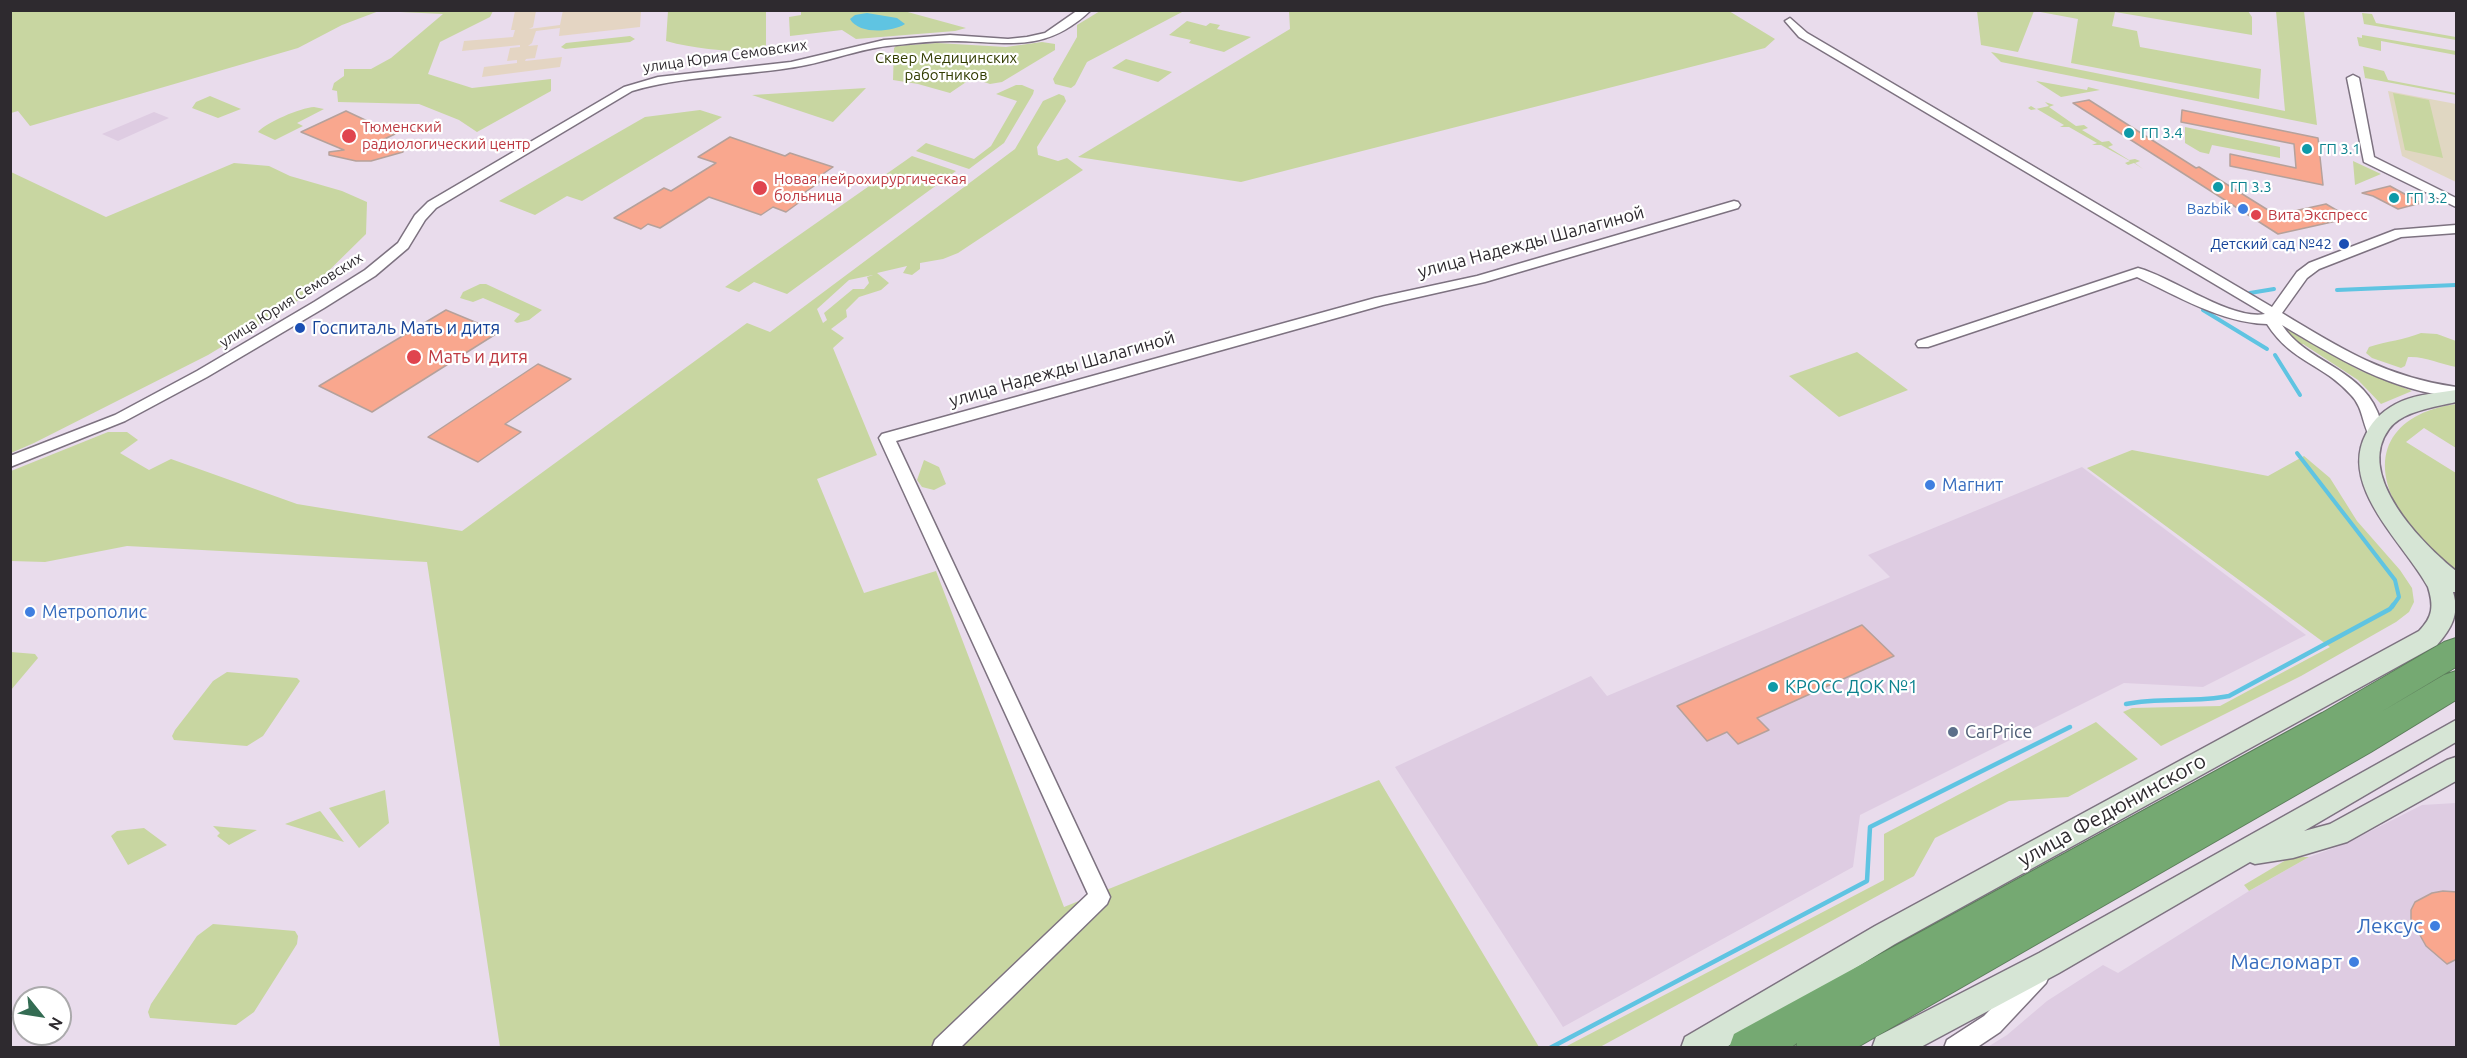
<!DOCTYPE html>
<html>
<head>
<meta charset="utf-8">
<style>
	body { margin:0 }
	#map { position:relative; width:2467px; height:1058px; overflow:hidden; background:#e9dcec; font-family:Ubuntu,sans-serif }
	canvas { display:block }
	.frame { position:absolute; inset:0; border:12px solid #2e2a2f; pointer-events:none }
	.north { position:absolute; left:12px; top:986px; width:60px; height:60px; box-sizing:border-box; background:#fff; border:2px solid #abaaac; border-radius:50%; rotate:120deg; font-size:16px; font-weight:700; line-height:24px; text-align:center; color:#2e2a2f }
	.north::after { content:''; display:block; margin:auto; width:21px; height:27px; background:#346c53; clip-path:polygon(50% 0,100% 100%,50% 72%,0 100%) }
</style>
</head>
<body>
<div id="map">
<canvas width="2467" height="1058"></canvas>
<div class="frame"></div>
<div class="north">N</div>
</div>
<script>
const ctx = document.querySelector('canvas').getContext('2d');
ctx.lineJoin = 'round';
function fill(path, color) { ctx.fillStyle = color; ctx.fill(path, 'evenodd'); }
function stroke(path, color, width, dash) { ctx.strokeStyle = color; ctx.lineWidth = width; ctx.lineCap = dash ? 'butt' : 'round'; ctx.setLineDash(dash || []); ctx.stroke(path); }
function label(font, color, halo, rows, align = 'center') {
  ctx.font = font + ' Ubuntu,sans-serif'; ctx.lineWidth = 4.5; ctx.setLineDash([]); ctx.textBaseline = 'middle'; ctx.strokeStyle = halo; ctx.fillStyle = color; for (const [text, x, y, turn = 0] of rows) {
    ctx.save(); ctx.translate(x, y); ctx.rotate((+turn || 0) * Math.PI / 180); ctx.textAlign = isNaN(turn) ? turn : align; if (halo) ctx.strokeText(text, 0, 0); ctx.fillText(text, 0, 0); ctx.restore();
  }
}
const built = new Path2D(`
	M154 112 169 118 118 141 102 134Z
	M2082 467 2306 635 2203 687 2124 683 1860 815 1853 867 1563 1027 1395 767 1591 676 1607 696 1890 577 1868 555Z
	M2456 803V1047L1986 1048 2007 1035 2047 1001 2103 965 2118 973 2249 891 2309 857 2345 844 2422 805Z`);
const education = new Path2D(`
	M2388 91 2456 104V182L2402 156Z`);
const medical = new Path2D(`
	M515 11H536L533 27 529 29 560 25 563 10 641 11 640 27 559 36 560 28 536 31 532 43 528 46 538 45 535 58 526 59 525 61 562 57 560 67 482 77 484 67 517 63V60L507 61 510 48 520 47V45L462 51 464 41 513 37 515 30H511Z`);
const green = new Path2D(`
	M11 10 493 11 490 17 440 42 428 74 472 88 551 79V91L477 132 459 120 419 104 338 102 337 91 332 90 334 83 344 76V69H371L391 58 443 14 379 11 342 25 298 48 30 126 18 111 11 113Z
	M668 11H766V51C733 52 699 50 666 41Z
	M801 11H904L966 28 955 31 856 39 842 30 790 36 789 17 801 15Z
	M1100 11H1184L1087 62 1075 85 1071 88 1055 84 1053 79 1077 37V25Z
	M1289 11H1729L1775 39 1765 48 1241 182 1078 157 1290 29Z
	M1977 11H2034L2018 52 1981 45Z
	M2035 11H2248L2252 17V35L2115 12 2112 26 2137 31 2140 47 2261 69 2259 99 2071 63 2078 19Z
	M2276 11H2304L2317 125 2001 62 1991 52 2285 111Z
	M2362 13 2372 14 2376 23 2456 37V40L2364 24Z
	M1187 21 1206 26 1210 23 1220 25 1217 29 1251 37 1224 52 1189 43 1191 40 1169 35Z
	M2362 35 2456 51V55L2381 41V51L2359 46 2357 37 2362 38Z
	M630 36 635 39 630 42 565 49 561 47 566 43Z
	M1042 42 1055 44V50L1002 82 990 84 972 78 950 93 918 84 893 80 894 48 896 46 937 43 1006 47Z
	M1126 59 1172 72 1158 82 1112 68Z
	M2363 66 2384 71 2388 80 2456 93V95L2365 78Z
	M2036 81 2087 90 2088 87 2100 90 2061 97Z
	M1016 85H1022L1034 90 1033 94 1004 143 969 169 916 151 926 143 974 159 991 146 1017 101 996 94Z
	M866 88 833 122 752 95Z
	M2393 93 2429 100 2443 158 2405 150Z
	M1059 94 1064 96 1066 101 1037 147 1038 155 1058 161 1067 158 1083 170 958 253 943 259 920 263V269L912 275 903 273 907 266 877 273 889 283 881 290 859 297 846 310 847 317 831 329 844 338 833 348 877 455 817 479 864 593 936 571 1064 907 1379 780 1539 1047H500L427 562 127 546 45 562 11 561V471L108 432H127L138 440 120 453 149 470 171 459 297 504 462 531 747 323 770 332 1015 149 1043 101ZM873 275 867 277 869 283 864 289H853L824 313 827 320 823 323 817 309 849 280Z
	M210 96 241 109 218 118 192 108 196 102Z
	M2045 102 2054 105 2049 107 2076 126 2084 125 2088 128 2082 130 2102 142 2109 141 2113 145 2108 147 2129 160 2135 159 2140 161 2135 163 2143 169 2134 163 2128 165 2125 163 2130 161 2101 145H2092L2097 143 2069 127H2060L2064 125 2037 109 2031 110 2028 108 2031 106 2036 109 2049 106Z
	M314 107 324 109 297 123 303 126 275 140 258 132C267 122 300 108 314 107Z
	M700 110 722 117 582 201 567 196 535 215 499 201 645 117Z
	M2185 127 2280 147V158L2212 145 2209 154 2200 152 2185 143Z
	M912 156 956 171 787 294 754 282 739 292 725 287Z
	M2353 161 2381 174 2355 185Z
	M234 163 269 166 290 176 342 191 367 202 366 234 299 300 208 355 34 443 11 453V172L106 217Z
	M480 284H486L542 310 529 320 517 323 514 321 520 314 483 298 473 302 460 298 463 292Z
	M2283 327 2359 370 2412 391 2381 404 2358 380 2303 344 2298 346Z
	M2421 333 2437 334 2456 341V367C2440 364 2425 356 2408 357L2405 366 2401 368 2372 358 2366 353 2369 347C2387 341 2404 340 2421 333Z
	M1857 352 1908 390 1839 417 1789 376Z
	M2456 404V448L2424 428 2406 442 2456 473V572C2437 555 2416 537 2402 515 2365 457 2391 413 2456 404Z
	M2132 450 2268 476 2304 456 2330 478 2357 521 2400 570 2412 588 2414 602 2409 612 2396 622 2301 676 2161 746 2123 712 2132 708 2220 706 2330 647 2087 468Z
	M924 460 939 467 946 484 934 490 922 487 917 480Z
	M11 652 35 654 38 658 11 690Z
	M227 672 297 678 300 681 263 736 247 746 174 740 172 736 175 730 213 681Z
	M2096 722 2138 759 2068 797 2009 801 1935 838 1914 876 1600 1047H1565L1884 880V834Z
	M385 790 389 823 359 848 329 808Z
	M320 811 321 812 344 842 285 824Z
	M213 826 257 830 229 845 217 836 220 833Z
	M144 828 167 845 128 865 111 836 117 831Z
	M2291 857H2309L2249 891 2244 885Z
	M213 924 295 931 298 936 297 944 254 1012 236 1025 150 1018 148 1012 151 1004 197 936Z`);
const water = new Path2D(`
	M867 13 897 18 905 24C892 32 859 35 850 19L855 15Z`);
const streamFar1 = new Path2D(`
	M2337 290 2456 285
	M2250 293 2274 289
	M2203 310 2267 349
	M2275 355 2300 395
	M2297 453 2395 580 2399 597 2392 607`);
const stream = new Path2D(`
	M2126 704C2160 697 2195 703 2229 696L2390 609 2393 605
	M1550 1048 1867 881 1870 827 2070 727`);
const building = new Path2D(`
	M2089 100 2196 168 2199 167 2276 215 2326 204 2350 218 2278 234 2073 103Z
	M2182 110 2318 138 2323 185 2230 166V154L2296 168 2294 144 2181 122Z
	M346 111 395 134 361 150 402 147 403 152 371 161H356L329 155V152L344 150 301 132Z
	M730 137 785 156 790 153 833 167 814 180 820 182 795 199 801 201 786 212 773 207 761 215 709 197 660 228 648 224 641 229 614 218 664 188 671 191 716 163 698 157Z
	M2390 186 2421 203 2398 209 2373 196 2362 193Z
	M446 310 499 332 372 412 319 386Z
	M538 364 571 379 505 424 521 432 478 462 428 437Z
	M1862 625 1894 656 1757 718 1769 730 1738 744 1727 732 1707 741 1677 706Z
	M2443 891 2457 892V959L2447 964 2426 946 2411 919V910L2415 902 2432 893Z`);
const street = new Path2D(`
	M1078 10H1091C1044 55 1007 41 950 41 929 41 907 44 887 46 854 50 822 64 789 68 737 76 683 76 632 91L436 208 425 220 408 248 375 276 324 308 207 377 125 421 10 467V456L115 415 197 371 314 302 365 270 398 243 415 215 428 202 624 87 658 77 791 62 884 40 950 35 1008 39 1027 37 1045 33Z
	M1790 18 1807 33 2272 307 2297 272 2309 263 2395 230 2456 225V233L2401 237 2319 269 2307 278 2282 313C2341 349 2386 377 2456 387V397C2391 391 2337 358 2282 325 2306 362 2359 368 2377 411 2380 417 2381 426 2383 433L2380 437H2370C2362 423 2363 407 2351 395 2324 364 2292 363 2267 324 2222 323 2177 296 2137 277L1928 347H1918L1916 344 1918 341 2138 268C2170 276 2232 321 2265 314L1799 37 1785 21Z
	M2353 75 2359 78 2374 157 2456 198V207L2364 162 2347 78Z
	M1734 201 1738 202 1740 205 1738 208 1485 282 1383 305 896 441 1110 897 1107 904 960 1048H932L935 1040 1088 894 879 438 882 434 1375 298 1477 276Z
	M2038 966 2046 969 2049 976 2046 983 2000 1032 1976 1048H1944L1947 1040 1984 1016 2030 969Z`);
const secondary = new Path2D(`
	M2456 390V402C2436 407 2402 411 2389 429 2354 476 2423 544 2456 571V592H2453C2460 614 2451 629 2437 645L1895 944 1725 1048H1681L1685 1037 1875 926 2419 631C2433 617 2434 606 2428 587 2405 544 2338 487 2366 434 2373 419 2386 408 2402 401 2418 394 2439 393 2456 390Z
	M2456 720V742L2304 831 2330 824 2447 760 2456 757V781L2347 842 2293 858 2255 864 2250 862 2059 973 1919 1048H1872L1876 1037 2039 953Z`);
const highway = new Path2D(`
	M2456 638V667L2381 712 2444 675 2456 671V700L2371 752 1856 1048H1796L1797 1043 1790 1048H1729L1734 1034 2322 713 2444 642Z`);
const markers = [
	[2129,133,6,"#0f9aa8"],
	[349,136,8,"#e0444e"],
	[2307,149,6,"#0f9aa8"],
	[2218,187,6,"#0f9aa8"],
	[760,188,8,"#e0444e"],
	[2394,198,6,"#0f9aa8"],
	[2243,209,6,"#3f7fe0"],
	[2256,215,6,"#e0444e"],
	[2344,244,6,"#1a4fb4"],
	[300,328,6,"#1a4fb4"],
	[414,357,8,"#e0444e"],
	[1930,485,6,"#3f7fe0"],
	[30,612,6,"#3f7fe0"],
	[1773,687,6,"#0f9aa8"],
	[1953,732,6,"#5c6f8a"],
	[2435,926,6,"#3f7fe0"],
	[2354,962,6,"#3f7fe0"]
];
const farStreetnames = [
	["улица Юрия Семовских",725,56,-8],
	["улица Юрия Семовских",291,300,-32]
];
const farParknames = [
	["Сквер Медицинских",946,58],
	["работников",946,75]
];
const farHealthnames = [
	["Тюменский",362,127],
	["радиологический центр",362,144],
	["Новая нейрохирургическая",774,179],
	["больница",774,196],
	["Вита Экспресс",2268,215]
];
const farCulturenames = [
	["ГП 3.4",2141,133],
	["ГП 3.1",2319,149],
	["ГП 3.3",2230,187],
	["ГП 3.2",2406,198]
];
const farShopnames = [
	["Bazbik",2231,209]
];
const farTransitnames = [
	["Детский сад №42",2332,244]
];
const streetNames = [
	["улица Надежды Шалагиной",1531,242,-15],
	["улица Надежды Шалагиной",1062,369,-16]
];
const transitNames = [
	["Госпиталь Мать и дитя",312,328]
];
const healthNames = [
	["Мать и дитя",428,357]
];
const shopNames = [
	["Магнит",1942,485],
	["Метрополис",42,612]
];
const cultureNames = [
	["КРОСС ДОК №1",1785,687]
];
const serviceNames = [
	["CarPrice",1965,732]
];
const nearStreetnames = [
	["улица Федюнинского",2112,810,-29]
];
const nearShopnames = [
	["Лексус",2423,926],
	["Масломарт",2342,962]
];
fill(built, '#decce2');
fill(education, '#e0d7c2');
fill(medical, '#e4d5c3');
fill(green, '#c8d6a1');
fill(water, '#5fc4e2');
stroke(streamFar1, '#5fc4e2', 4);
stroke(stream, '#5fc4e2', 4.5);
fill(building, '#f9a78e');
stroke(building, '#b5a19b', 1.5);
stroke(street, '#7d7280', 3);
stroke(secondary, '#7d7280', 3);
stroke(highway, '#5c7d5b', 2);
fill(street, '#fff');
fill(secondary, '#d6e5d5');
fill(highway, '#75a972');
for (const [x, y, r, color] of markers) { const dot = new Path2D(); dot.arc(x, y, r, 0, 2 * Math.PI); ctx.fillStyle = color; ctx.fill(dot); stroke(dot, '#fff', 2); }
label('15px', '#2e2a2f', '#fff', farStreetnames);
label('15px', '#323c00', '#fff', farParknames);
label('15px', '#be3a42', '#fff', farHealthnames, 'left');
label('15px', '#0d838f', '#fff', farCulturenames, 'left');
label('15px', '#366cbe', '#fff', farShopnames, 'right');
label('15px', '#164399', '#fff', farTransitnames, 'right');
label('18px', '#2e2a2f', '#fff', streetNames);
label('18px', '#164399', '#fff', transitNames, 'left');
label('18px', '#be3a42', '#fff', healthNames, 'left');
label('18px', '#366cbe', '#fff', shopNames, 'left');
label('18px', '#0d838f', '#fff', cultureNames, 'left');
label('18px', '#4e5e75', '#fff', serviceNames, 'left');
label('21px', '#2e2a2f', '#fff', nearStreetnames);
label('21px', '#366cbe', '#fff', nearShopnames, 'right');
</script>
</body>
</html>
